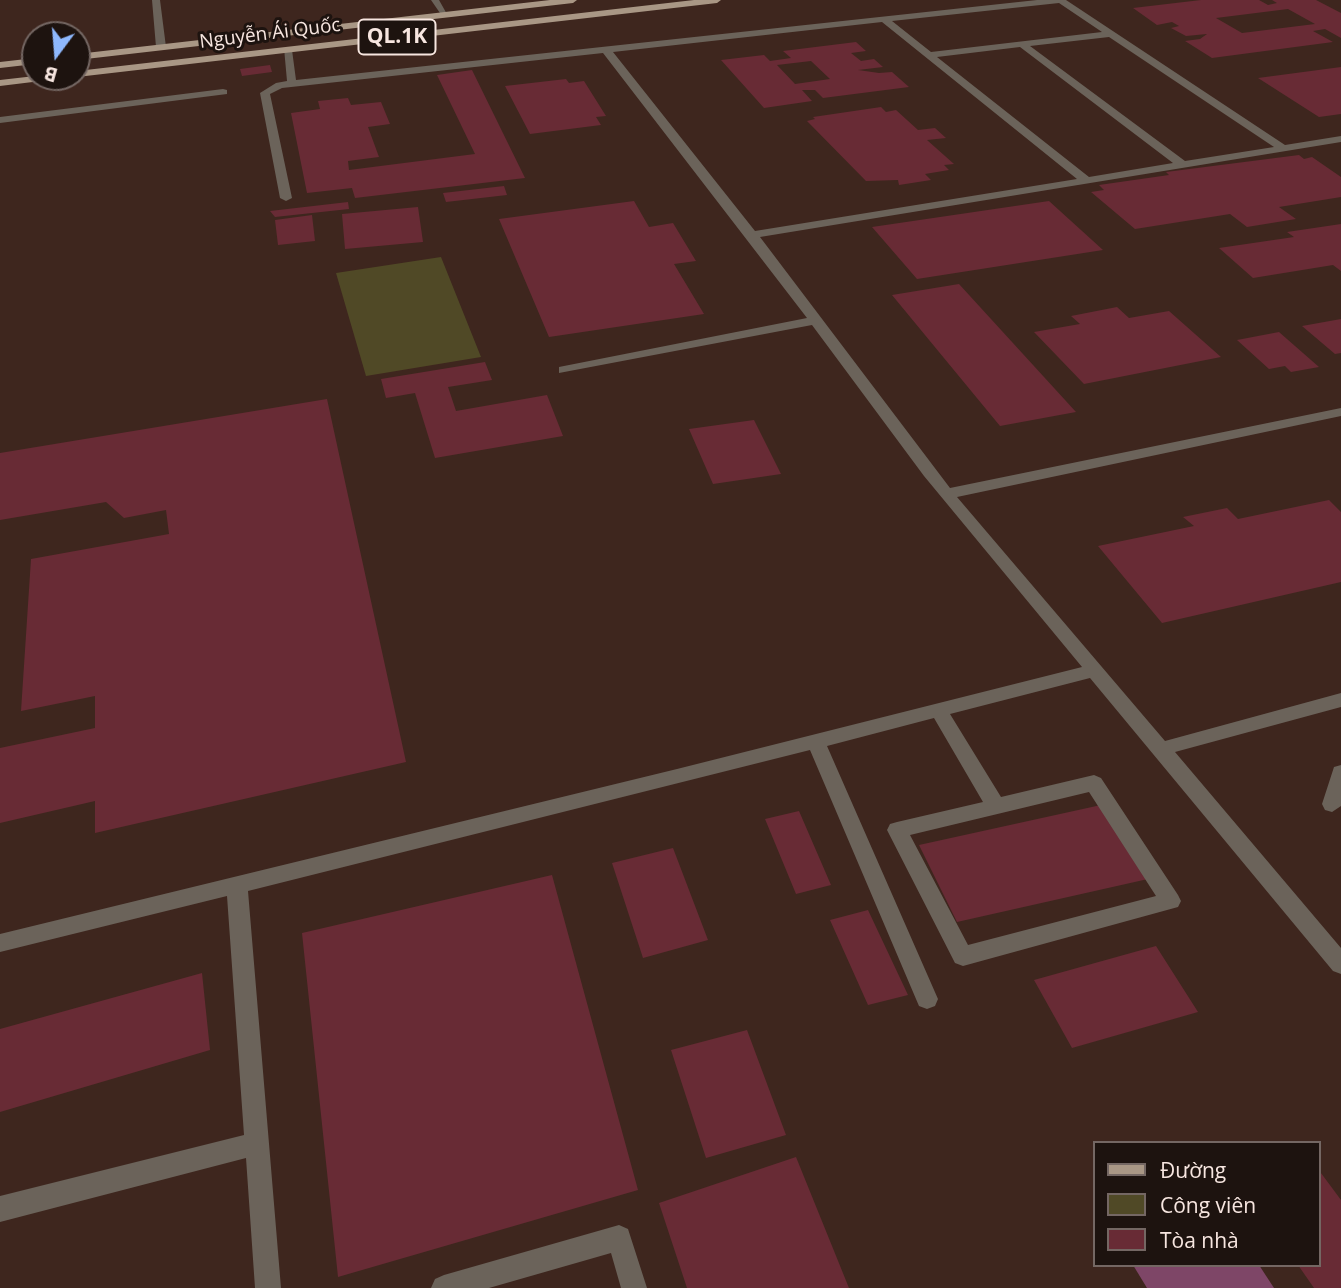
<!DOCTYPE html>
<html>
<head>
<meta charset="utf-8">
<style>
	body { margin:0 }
	#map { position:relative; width:1341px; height:1288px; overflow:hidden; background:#3e261e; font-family:"Open Sans",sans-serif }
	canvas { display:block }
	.legend { position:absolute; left:1093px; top:1141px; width:228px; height:126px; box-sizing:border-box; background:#1d130f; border:2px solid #746763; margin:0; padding:9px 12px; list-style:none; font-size:21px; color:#f7e6e0 }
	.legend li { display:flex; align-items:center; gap:14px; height:35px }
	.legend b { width:35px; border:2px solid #746763 }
	.north { position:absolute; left:21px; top:21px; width:70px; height:70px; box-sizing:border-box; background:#1d130f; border:2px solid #746763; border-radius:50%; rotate:196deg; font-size:19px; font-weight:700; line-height:28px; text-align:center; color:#f7e6e0 }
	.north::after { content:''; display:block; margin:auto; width:24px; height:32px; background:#8eb8fd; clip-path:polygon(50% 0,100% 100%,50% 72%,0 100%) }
</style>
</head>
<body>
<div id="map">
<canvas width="1341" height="1288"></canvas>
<ul class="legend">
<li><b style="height:9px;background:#a99785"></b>Đường</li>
<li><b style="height:19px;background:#504926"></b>Công viên</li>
<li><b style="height:19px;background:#682b35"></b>Tòa nhà</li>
</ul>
<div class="north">B</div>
</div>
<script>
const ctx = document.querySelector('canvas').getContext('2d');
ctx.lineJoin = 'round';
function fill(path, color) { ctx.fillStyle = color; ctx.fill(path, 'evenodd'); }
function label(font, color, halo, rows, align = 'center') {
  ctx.font = font + ' "Open Sans",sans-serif'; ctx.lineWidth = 6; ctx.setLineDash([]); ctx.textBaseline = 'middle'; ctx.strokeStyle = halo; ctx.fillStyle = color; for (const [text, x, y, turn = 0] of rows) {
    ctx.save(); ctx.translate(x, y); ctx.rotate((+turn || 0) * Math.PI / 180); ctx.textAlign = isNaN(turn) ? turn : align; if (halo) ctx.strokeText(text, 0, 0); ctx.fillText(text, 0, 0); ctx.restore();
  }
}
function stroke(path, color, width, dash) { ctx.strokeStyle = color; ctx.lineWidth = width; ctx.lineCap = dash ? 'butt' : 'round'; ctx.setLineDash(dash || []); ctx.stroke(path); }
const green = new Path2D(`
	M441 257 481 357 366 376 336 273Z`);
const water = new Path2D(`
	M1133 1265H1259L1274 1288H1147Z`);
const building = new Path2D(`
	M1201 0H1259L1268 5 1277 3 1272 0H1316L1341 13V38L1325 29 1313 31 1333 42 1212 58 1185 41 1200 39 1207 34 1186 36 1171 28 1179 26 1172 22 1157 25 1133 8ZM1288 9 1315 24 1242 33 1216 18Z
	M856 42 866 51 851 53 861 61 874 59 883 67 858 70 879 73 892 72 909 87 823 98 815 90H802L812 101 764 108 721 60 764 55 770 61 791 58 783 51ZM811 61 830 79 795 84 777 65Z
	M270 65 272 72 242 76 240 69Z
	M1341 67V114L1319 117 1258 78Z
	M472 70 525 178 355 198 352 188 307 193 291 113 320 109 318 101 348 98 351 105 381 102 390 124 368 127 379 157 348 161 349 170 475 154 437 75Z
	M566 79 569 83 584 81 606 116 596 117 601 125 530 134 505 86Z
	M881 107 886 112 896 110 918 130 935 128 946 138 927 140 954 164 944 165 949 170 925 174 931 180 899 185 898 180 866 181 807 121 815 119 813 117Z
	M1299 155 1304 159 1312 157 1341 177V197L1279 207 1296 219 1247 227 1230 214 1135 229 1091 192 1104 190 1099 185 1169 175 1166 172Z
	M504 186 507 195 446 202 443 193Z
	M634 201 649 227 673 223 696 261 674 264 704 314 549 337 499 219Z
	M1049 201 1103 250 917 279 872 227Z
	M348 202 349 209 275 217 270 211Z
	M418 207 423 242 345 249 342 214Z
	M312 215 315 241 278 245 275 220Z
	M1341 224V271L1333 265 1253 278 1219 248 1294 237 1287 232Z
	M959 284 1076 412 1000 426 892 295Z
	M1117 307 1129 318 1169 311 1221 357 1084 384 1034 332 1080 324 1071 316Z
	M1341 319V353L1335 354 1302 326Z
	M1279 332 1319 367 1291 372 1285 366 1269 369 1237 340Z
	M485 362 492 380 448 387 456 411 547 395 563 436 435 458 415 393 386 398 381 379Z
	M327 399 406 762 95 833V801L0 823V748L95 728V696L21 711 31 559 169 534 166 510 124 518 106 502 0 520V453Z
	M754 420 781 474 713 484 689 429Z
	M1329 500 1341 512V582L1162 623 1098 546 1194 526 1183 517 1227 508 1238 519Z
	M1101 805 1148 879 957 922 919 845Z
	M799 811 831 885 796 894 765 819Z
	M673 848 708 940 643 958 612 863Z
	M552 875 638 1190 338 1277 302 933Z
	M868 910 908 995 868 1005 830 920Z
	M1156 946 1198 1012 1072 1048 1034 980Z
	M202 973 210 1050 0 1112V1029Z
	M747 1030 786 1135 706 1158 671 1050Z
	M796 1157 849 1288H687L659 1203Z
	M1318 1169 1341 1200V1288H1314L1298 1265H1318Z`);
const minor = new Path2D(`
	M152 0H160L166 47 161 50 156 47Z
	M431 0H439L448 16H442Z
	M1037 0H1066L1285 145 1341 136V142L760 237 950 488 1341 408V416L957 497 1165 741 1341 693V707L1175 752 1341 948V974L1333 971 1090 678 950 714 1001 797 1094 775 1101 778 1178 895 1181 901 1178 907 963 966 955 963 887 830 890 824 897 822 983 802 934 718 827 746 938 999 935 1006 927 1009 919 1006 916 999 810 750 248 891 281 1288H255L246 1158 0 1222V1196L244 1135 227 896 0 952V934L677 769 1082 667 924 476 812 325 559 373V367L564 366 807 318 603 53 282 88 270 94 292 198 286 201 280 198 260 93 276 83 287 81 284 48 292 50 296 80ZM1059 3 1102 32 931 52 892 21ZM882 22 1077 179 755 231 613 52ZM1109 37 1274 147 1185 161 1030 46ZM1020 47 1173 163 1089 177 937 57ZM1089 792 1156 896 968 945 910 835Z
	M223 89 227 90V94L0 123V117Z
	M1341 765V806L1332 812 1325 810 1322 804 1334 767Z
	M619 1225 628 1229 647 1288H621L611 1253 489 1288H431L435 1279 444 1275Z`);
const major = new Path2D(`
	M550 0H577L573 3 77 60V54Z
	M694 0H721L717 3 77 77V71Z
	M35 58V64L0 68V62Z
	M35 76 54 77 49 80 0 86V80Z`);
const farStreetnames = [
	["Nguyễn Ái Quốc",270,34,-7]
];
const shields = [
	[397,37,77]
];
const shieldNames = [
	["QL.1K",397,37]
];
fill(green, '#504926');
fill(water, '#7e4667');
fill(building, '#682b35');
fill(minor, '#6b635a');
fill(major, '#a99785');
label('19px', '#f7e6e0', '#1d130f', farStreetnames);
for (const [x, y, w] of shields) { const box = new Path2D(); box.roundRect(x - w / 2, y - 17.5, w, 35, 5); ctx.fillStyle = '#1d130f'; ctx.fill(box); stroke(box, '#f7e6e0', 2); }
label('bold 21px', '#f7e6e0', null, shieldNames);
</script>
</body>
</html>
